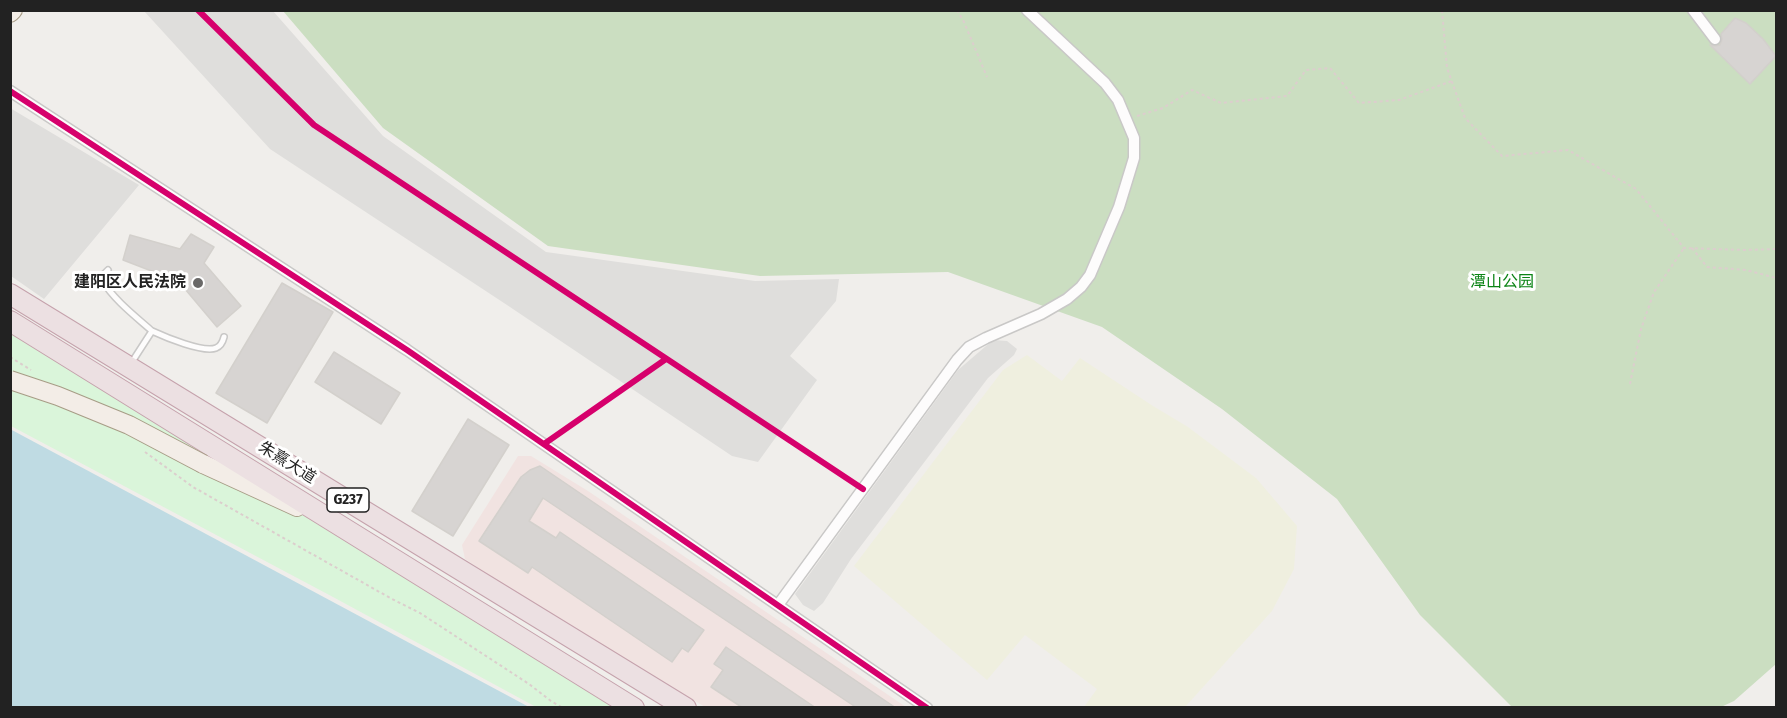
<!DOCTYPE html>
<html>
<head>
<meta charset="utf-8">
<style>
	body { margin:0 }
	#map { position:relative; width:1787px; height:718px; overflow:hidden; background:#f0eeeb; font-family:"Fira Sans Condensed",sans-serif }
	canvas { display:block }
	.frame { position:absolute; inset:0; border:12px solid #222; pointer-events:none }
</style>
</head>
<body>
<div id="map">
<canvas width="1787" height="718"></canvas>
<div class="frame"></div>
</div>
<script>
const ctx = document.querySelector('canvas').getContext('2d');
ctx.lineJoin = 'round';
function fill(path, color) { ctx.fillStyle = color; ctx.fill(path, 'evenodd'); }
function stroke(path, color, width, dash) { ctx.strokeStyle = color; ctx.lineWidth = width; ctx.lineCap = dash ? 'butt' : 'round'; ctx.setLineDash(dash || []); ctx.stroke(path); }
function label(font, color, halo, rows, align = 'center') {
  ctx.font = font + ' "Fira Sans Condensed","Noto Sans SC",sans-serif'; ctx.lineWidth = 6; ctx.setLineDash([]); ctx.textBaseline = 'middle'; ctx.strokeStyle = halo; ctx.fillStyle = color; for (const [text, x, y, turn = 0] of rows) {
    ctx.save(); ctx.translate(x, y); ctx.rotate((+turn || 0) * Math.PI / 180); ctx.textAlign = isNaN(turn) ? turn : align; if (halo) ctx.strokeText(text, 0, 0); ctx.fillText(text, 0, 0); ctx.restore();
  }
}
const residential = new Path2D(`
	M144 11H273L383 136 546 252 755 281 839 279 836 301 790 356 817 380 758 462 732 456 507 305 270 149Z
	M10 108 139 185 44 299 11 276Z
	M993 340 1007 341 1017 349 1014 355 988 378 851 559 823 603 814 611 803 605 795 594 958 370Z`);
const commercial = new Path2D(`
	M518 456H531L588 491 906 707H705L527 600 465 559 462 545Z`);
const farmland = new Path2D(`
	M1027 355 1062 381 1080 358 1153 406 1188 427 1256 478 1297 526 1294 569 1272 611 1185 707H1084L1097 689 1025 635 987 680 854 566 1003 370Z`);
const forest = new Path2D(`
	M283 11H1776V664L1734 701 1721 707H1512L1420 615 1337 499 1222 409 1102 327 948 272 760 276 548 246 383 128Z`);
const park = new Path2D(`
	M10 332 327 529 626 707H536L333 597 11 426Z`);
const water = new Path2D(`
	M10 429 529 707H11Z`);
const building = new Path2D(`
	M1735 18 1746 23 1763 39 1776 56 1750 84 1710 45 1715 46 1720 45 1722 39 1721 34Z
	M191 234 214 247 204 263 241 306 217 327 185 289 167 277 123 260 130 235 180 249Z
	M282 283 333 312 267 423 216 393Z
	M334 352 400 393 381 424 315 382Z
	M468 419 509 445 453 536 412 511Z
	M540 466 896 708H857L543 498 529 521 556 538 560 532 704 630 688 652 682 648 672 662 532 567 528 573 479 541 521 477 530 470Z
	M726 647 816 708H743L711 687 723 670 714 664Z`);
const path = new Path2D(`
	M957 10 964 22 987 77
	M1442 10 1447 68 1465 118 1502 156 1568 150 1636 189 1684 248 1744 250 1776 249
	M1137 116 1163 108 1192 90 1221 103 1287 96 1306 70 1330 68 1359 103 1399 100 1452 81
	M1692 248 1707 267 1746 270 1776 278
	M10 357 31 370
	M1630 384 1641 329 1654 292 1684 248
	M145 452 193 487 392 599 420 613 529 684 551 701 563 708`);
const lane = new Path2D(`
	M108 270 103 275 102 280C114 300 135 316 152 331L130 365
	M152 331C165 337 203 353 216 348 221 346 223 341 224 337`);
const street = new Path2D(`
	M1693 10 1715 39
	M10 91 407 350 927 708
	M778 605 957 360 969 347 986 338 1041 314 1067 299 1081 287 1090 275 1119 207 1134 158V138L1118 100 1105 83 1027 10`);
const primary = new Path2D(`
	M10 13 13 10
	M203 464 297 507`);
const highway = new Path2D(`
	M10 294 686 708
	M10 321 634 708`);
const primaryBridge = new Path2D(`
	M10 380 58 396 129 425 203 464`);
const cycleway = new Path2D(`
	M198 10 314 125 863 489
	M10 91 407 350 927 708
	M544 444 666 359`);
const markers = [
	[198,283,6,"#6a6968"]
];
const shields = [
	[348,500,42]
];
const shieldNames = [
	["G237",348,500]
];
const poiNames = [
	["建阳区人民法院",186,283]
];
const parkNames = [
	["潭山公园",1502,283]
];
const streetNames = [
	["朱熹大道",287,463,32]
];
fill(residential, '#dfdedc');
fill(commercial, '#f1e3e1');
fill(farmland, '#efefdf');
fill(forest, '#cbdec1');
fill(park, '#daf5da');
fill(water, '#bfdbe3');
fill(building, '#d7d4d2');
stroke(building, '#d3d0cc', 1.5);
stroke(lane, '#c9c8c7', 8);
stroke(street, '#c9c8c7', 13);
stroke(primary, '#a79c86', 20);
stroke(highway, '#c5a2ac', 22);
stroke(path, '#dccecd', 2, [3, 3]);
stroke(lane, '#fdfcfc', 5);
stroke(street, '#fdfcfc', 10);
stroke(primary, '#f3ede7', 18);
stroke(highway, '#ece0e2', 20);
stroke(primaryBridge, '#a79c86', 20, []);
stroke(primaryBridge, '#f3ede7', 18);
stroke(cycleway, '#d6006c', 6);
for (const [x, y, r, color] of markers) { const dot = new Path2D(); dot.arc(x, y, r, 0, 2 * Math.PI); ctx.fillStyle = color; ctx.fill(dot); stroke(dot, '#fff', 2); }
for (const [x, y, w] of shields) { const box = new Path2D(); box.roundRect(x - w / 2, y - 12, w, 24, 4.5); ctx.fillStyle = '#fff'; ctx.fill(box); stroke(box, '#222', 1.5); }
label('bold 15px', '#222', null, shieldNames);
label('bold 16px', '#222', '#fff', poiNames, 'right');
label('16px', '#0c8416', '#fff', parkNames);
label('16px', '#222', '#fff', streetNames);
</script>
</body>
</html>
